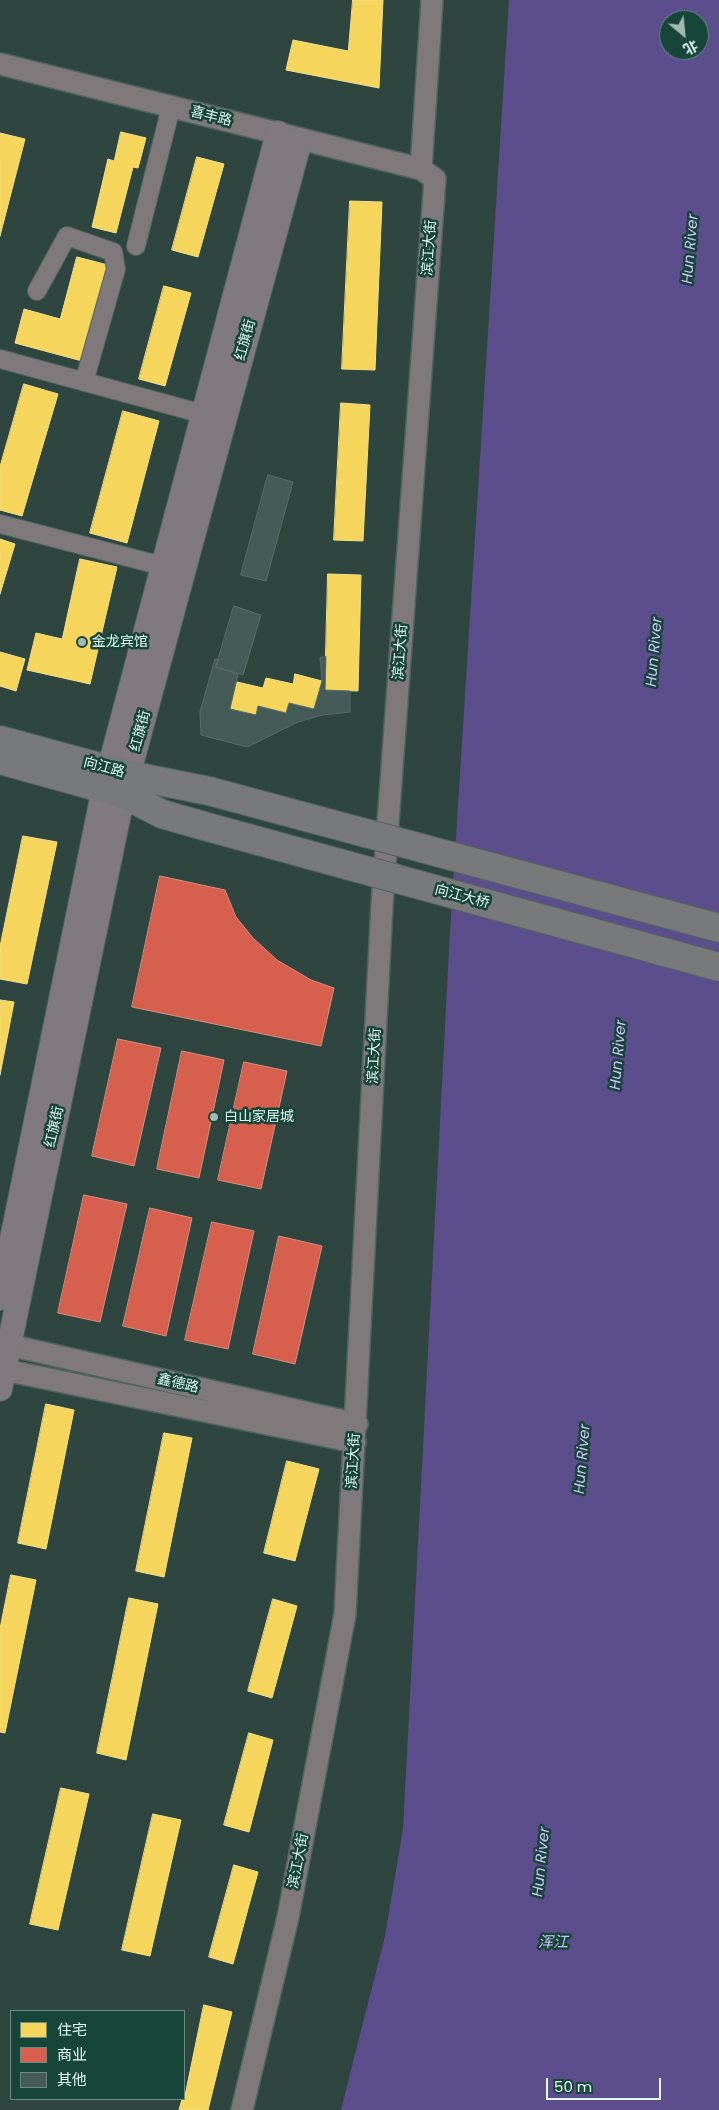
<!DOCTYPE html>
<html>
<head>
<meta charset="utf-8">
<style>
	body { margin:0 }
	#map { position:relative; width:719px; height:2110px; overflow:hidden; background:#2e463f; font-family:Poppins,"Noto Sans SC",sans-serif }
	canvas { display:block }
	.legend { position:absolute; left:10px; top:2010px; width:175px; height:90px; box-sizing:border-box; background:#184539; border:1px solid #688d82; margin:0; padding:6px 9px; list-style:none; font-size:15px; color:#e1f8f0 }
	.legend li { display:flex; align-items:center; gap:10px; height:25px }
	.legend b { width:25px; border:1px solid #688d82 }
	.north { position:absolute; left:659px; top:10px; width:50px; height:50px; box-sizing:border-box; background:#184539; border:1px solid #688d82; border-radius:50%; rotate:152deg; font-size:14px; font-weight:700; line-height:20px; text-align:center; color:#e1f8f0 }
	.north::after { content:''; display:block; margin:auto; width:18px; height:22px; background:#a2bab2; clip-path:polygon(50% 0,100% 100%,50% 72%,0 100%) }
	.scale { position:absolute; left:546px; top:2078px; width:115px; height:22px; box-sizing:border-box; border:2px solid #e1f8f0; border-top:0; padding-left:6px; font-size:15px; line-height:18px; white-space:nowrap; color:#e1f8f0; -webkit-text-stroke:4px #184539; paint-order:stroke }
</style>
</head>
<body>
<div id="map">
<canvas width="719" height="2110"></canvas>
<ul class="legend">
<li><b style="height:14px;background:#f6d55c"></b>住宅</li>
<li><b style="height:14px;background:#d6604d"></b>商业</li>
<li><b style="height:14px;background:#445b58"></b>其他</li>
</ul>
<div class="north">北</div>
<div class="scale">50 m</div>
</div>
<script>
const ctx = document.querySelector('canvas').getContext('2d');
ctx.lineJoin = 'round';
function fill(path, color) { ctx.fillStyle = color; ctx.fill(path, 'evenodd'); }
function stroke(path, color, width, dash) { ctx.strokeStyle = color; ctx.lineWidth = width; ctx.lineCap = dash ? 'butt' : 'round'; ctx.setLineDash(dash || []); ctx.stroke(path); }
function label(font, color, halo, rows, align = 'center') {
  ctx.font = font + ' Poppins,"Noto Sans SC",sans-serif'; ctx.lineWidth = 5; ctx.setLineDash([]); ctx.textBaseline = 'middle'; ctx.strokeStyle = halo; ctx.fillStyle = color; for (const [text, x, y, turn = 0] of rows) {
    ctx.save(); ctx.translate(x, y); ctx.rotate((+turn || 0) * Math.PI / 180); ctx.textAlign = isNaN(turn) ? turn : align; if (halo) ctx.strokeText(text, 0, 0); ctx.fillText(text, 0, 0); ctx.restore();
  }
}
const water = new Path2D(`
	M509 0H719V2110H341L385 1936 403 1829 450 932ZM669 20H699V50H669Z`);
const homes = new Path2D(`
	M353 0H383L379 88 286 70 293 40 348 51Z
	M121 132 146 138 138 168 133 167 116 233 92 227 108 159 114 161Z
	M0 133 25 139 0 236Z
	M197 157 224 164 198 257 172 250Z
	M350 201 382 202 375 370 342 369Z
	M77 257 108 265 82 361 15 343 24 309 60 319Z
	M164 286 191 293 165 386 139 379Z
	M24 384 58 394 22 516 0 510V467Z
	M341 403 370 405 363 541 334 540Z
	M123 411 159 421 127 543 90 533Z
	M0 539 15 544 0 594Z
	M80 559 117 567 90 684 27 670 36 633 62 639Z
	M328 574 361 575 358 691 325 690Z
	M0 652 25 659 16 691 0 686Z
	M295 674 322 681 314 709 289 703 286 713 258 706 256 715 230 709 237 682 263 688 266 678 293 684Z
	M23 836 57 842 27 984 0 979V947Z
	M0 1000 14 1002 0 1075Z
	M46 1404 74 1410 46 1549 18 1543Z
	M164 1433 192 1438 164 1577 136 1571Z
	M287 1461 319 1469 295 1561 264 1553Z
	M11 1575 36 1580 5 1733 0 1732V1629Z
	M129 1598 158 1604 126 1760 97 1753Z
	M273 1599 297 1606 272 1698 248 1691Z
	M249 1733 273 1740 249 1832 224 1825Z
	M61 1788 89 1794 58 1930 30 1924Z
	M153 1814 181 1820 150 1956 122 1950Z
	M234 1865 258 1872 233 1964 209 1957Z
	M204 2005 232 2012 208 2110H179L182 2099H184Z`);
const shops = new Path2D(`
	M160 876 225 890 236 917 253 938 277 960 311 980 334 988 321 1046 132 1007Z
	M118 1039 161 1048 134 1166 92 1156Z
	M182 1051 224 1060 199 1178 157 1169Z
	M244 1062 287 1071 261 1189 218 1180Z
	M84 1195 127 1204 100 1322 58 1313Z
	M150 1208 192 1218 166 1336 123 1326Z
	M212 1222 254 1231 228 1349 185 1340Z
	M279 1236 322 1246 295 1364 253 1354Z`);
const building = new Path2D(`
	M268 475 293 482 266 581 241 575Z
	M234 606 261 615 243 675 216 667Z
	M326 657 325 690 350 691V712L322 715 298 722 247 747 201 735 200 712 215 659H219L216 667 238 674 230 709 256 715 258 706 286 713 289 703 314 709 322 681 320 658Z`);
const minor = new Path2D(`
	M136 246 171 107
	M37 291 67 236 113 252 116 269 84 382
	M0 359 214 417
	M0 524 174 569`);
const tertiary = new Path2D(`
	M0 64 421 169
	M0 1343 357 1424
	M0 1369 355 1442
	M242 2110 288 1917 345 1614 382 905 435 179 421 169 432 0`);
const secondary = new Path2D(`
	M0 1298 104 789 278 133
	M0 1389 123 794 300 140`);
const primary = new Path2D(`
	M0 740 129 775 209 791
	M0 760 123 794 162 814 204 826`);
const primaryBridge = new Path2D(`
	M209 791 719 928
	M204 826 719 967`);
const markers = [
	[82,642,5,"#a2bab2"],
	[214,1117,5,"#a2bab2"]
];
const streetNames = [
	["喜丰路",211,117,14],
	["滨江大街",430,248,-86],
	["红旗街",246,340,-75],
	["滨江大街",401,652,-86],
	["红旗街",141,731,-75],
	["向江路",104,768,15],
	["向江大桥",462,897,15],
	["滨江大街",375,1056,-87],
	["红旗街",55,1127,-78],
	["鑫德路",178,1384,13],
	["滨江大街",354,1461,-87],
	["滨江大街",299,1861,-79]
];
const poiNames = [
	["金龙宾馆",92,642],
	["白山家居城",224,1117]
];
const waterNames = [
	["Hun River",691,249,-85],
	["Hun River",655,652,-85],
	["Hun River",619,1055,-85],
	["Hun River",583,1459,-85],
	["Hun River",542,1862,-84],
	["浑江",553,1943]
];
fill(water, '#5c4e8c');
fill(homes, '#f6d55c');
stroke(homes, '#f0e088', 1);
fill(shops, '#d6604d');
stroke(shops, '#d98e7e', 1);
fill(building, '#445b58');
stroke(building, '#586c69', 1);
stroke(minor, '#50645e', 20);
stroke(tertiary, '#50645e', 24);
stroke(secondary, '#50645e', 26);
stroke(primary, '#50645e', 30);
stroke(minor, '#80797c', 18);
stroke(tertiary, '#80797c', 21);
stroke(secondary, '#807a7f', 24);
stroke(primary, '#78797a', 28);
stroke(primaryBridge, '#50645e', 30, []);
stroke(primaryBridge, '#78797a', 28);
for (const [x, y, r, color] of markers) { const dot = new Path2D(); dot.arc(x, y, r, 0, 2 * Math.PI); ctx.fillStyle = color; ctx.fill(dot); stroke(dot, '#184539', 2); }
label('14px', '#e1f8f0', '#184539', streetNames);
label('14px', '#e1f8f0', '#184539', poiNames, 'left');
label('italic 15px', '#cec3fe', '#184539', waterNames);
</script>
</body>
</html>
